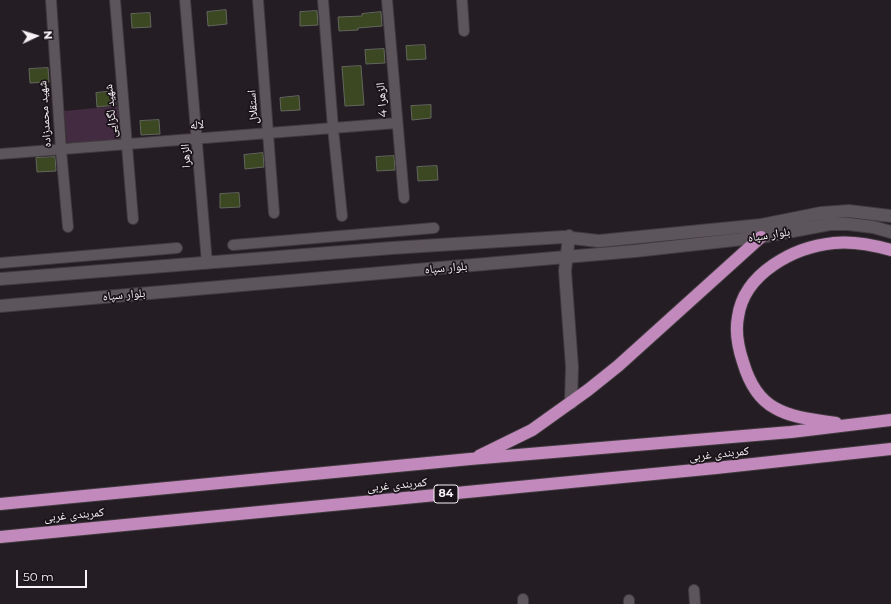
<!DOCTYPE html>
<html>
<head>
<meta charset="utf-8">
<style>
	body { margin:0 }
	#map { position:relative; width:891px; height:604px; overflow:hidden; background:#241d23; font-family:Montserrat,sans-serif }
	canvas { display:block }
	.north { position:absolute; left:16px; top:16px; width:40px; height:40px; -webkit-text-stroke:3px #1a1319; paint-order:stroke; rotate:86deg; font-size:11px; font-weight:700; line-height:16px; text-align:center; color:#f7f2f6 }
	.north::after { content:''; display:block; margin:auto; width:14px; height:18px; background:#f7f2f6; clip-path:polygon(50% 0,100% 100%,50% 72%,0 100%) }
	.scale { position:absolute; left:16px; top:570px; width:71px; height:18px; box-sizing:border-box; border:2px solid #f7f2f6; border-top:0; padding-left:5px; font-size:12px; line-height:14px; white-space:nowrap; color:#f7f2f6; -webkit-text-stroke:3px #1a1319; paint-order:stroke }
</style>
</head>
<body>
<div id="map">
<canvas width="891" height="604"></canvas>
<div class="north">N</div>
<div class="scale">50 m</div>
</div>
<script>
const ctx = document.querySelector('canvas').getContext('2d');
ctx.lineJoin = 'round';
function fill(path, color) { ctx.fillStyle = color; ctx.fill(path, 'evenodd'); }
function stroke(path, color, width, dash) { ctx.strokeStyle = color; ctx.lineWidth = width; ctx.lineCap = dash ? 'butt' : 'round'; ctx.setLineDash(dash || []); ctx.stroke(path); }
function label(font, color, halo, rows, align = 'center') {
  ctx.font = font + ' Montserrat,"Noto Naskh Arabic",sans-serif'; ctx.lineWidth = 3.5; ctx.setLineDash([]); ctx.textBaseline = 'middle'; ctx.strokeStyle = halo; ctx.fillStyle = color; for (const [text, x, y, turn = 0] of rows) {
    ctx.save(); ctx.translate(x, y); ctx.rotate((+turn || 0) * Math.PI / 180); ctx.textAlign = isNaN(turn) ? turn : align; if (halo) ctx.strokeText(text, 0, 0); ctx.fillText(text, 0, 0); ctx.restore();
  }
}
const green = new Path2D(`
	M118 106 121 142 67 147 64 111Z`);
const building = new Path2D(`
	M226 10 227 24 208 26 207 12Z
	M317 11 318 25 300 26V12Z
	M381 12 382 26 358 28V30L339 31 338 17 362 16V14Z
	M150 13 151 27 132 28 131 14Z
	M425 45 426 59 407 60 406 46Z
	M384 49 385 63 366 64 365 50Z
	M361 66 364 105 345 106 342 67Z
	M48 68 49 82 30 83 29 69Z
	M115 91 116 105 97 107 96 93Z
	M299 96 300 110 281 111 280 98Z
	M431 105V118L412 120 411 106Z
	M159 120 160 134 141 135 140 121Z
	M263 153 264 167 245 169 244 155Z
	M394 156 395 170 377 171 376 157Z
	M55 157 56 171 37 172 36 158Z
	M437 166 438 180 418 181 417 167Z
	M239 193 240 207 220 208V194Z`);
const street = new Path2D(`
	M51 0 61 150 68 227
	M115 0 133 219
	M185 0 207 263
	M258 0 274 213
	M323 0 333 128 342 216
	M387 0 404 198
	M462 0 464 31
	M0 154 397 123
	M233 245 434 228
	M0 263 177 248
	M694 590 695 604
	M523 599V604
	M629 600V604`);
const secondary = new Path2D(`
	M569 236 565 271 572 367 571 403
	M0 279 392 248 563 237 599 241 761 225 821 213 849 211 891 216
	M0 306 635 251 761 237 830 224H848L873 227 891 232`);
const highway = new Path2D(`
	M836 423C816 420 792 418 775 408 758 399 748 379 743 362 738 347 735 332 738 317 744 273 794 247 834 243 853 241 873 245 891 250
	M479 456 532 430 588 390 618 366 761 237
	M0 504 470 459 791 432 891 420
	M0 537 716 468 891 449`);
const shields = [
	[446,494,24]
];
const shieldNames = [
	["84",446,494]
];
const streetNames = [
	["الزهرا 4",382,100,-95],
	["استقلال",253,107,-94],
	["شهید لگزایی",111,111,-95],
	["شهید محمدزاده",45,114,-94],
	["لاله",197,125,-4],
	["الزهرا",186,156,-94],
	["بلوار سپاه",769,235,-9],
	["بلوار سپاه",446,268,-5],
	["بلوار سپاه",124,295,-5],
	["کمربندی غربی",719,454,-6],
	["کمربندی غربی",397,485,-5],
	["کمربندی غربی",74,515,-5]
];
fill(green, '#432b41');
fill(building, '#3c4821');
stroke(building, '#63665d', 1);
stroke(street, '#403b3f', 12);
stroke(secondary, '#403b3f', 14);
stroke(highway, '#403b3f', 14);
stroke(street, '#5d555c', 10);
stroke(secondary, '#5d555c', 12);
stroke(highway, '#c28abc', 12);
for (const [x, y, w] of shields) { const box = new Path2D(); box.roundRect(x - w / 2, y - 9, w, 18, 3); ctx.fillStyle = '#1a1319'; ctx.fill(box); stroke(box, '#f7f2f6', 1); }
label('bold 11px', '#f7f2f6', null, shieldNames);
label('12px', '#f7f2f6', '#1a1319', streetNames);
</script>
</body>
</html>
